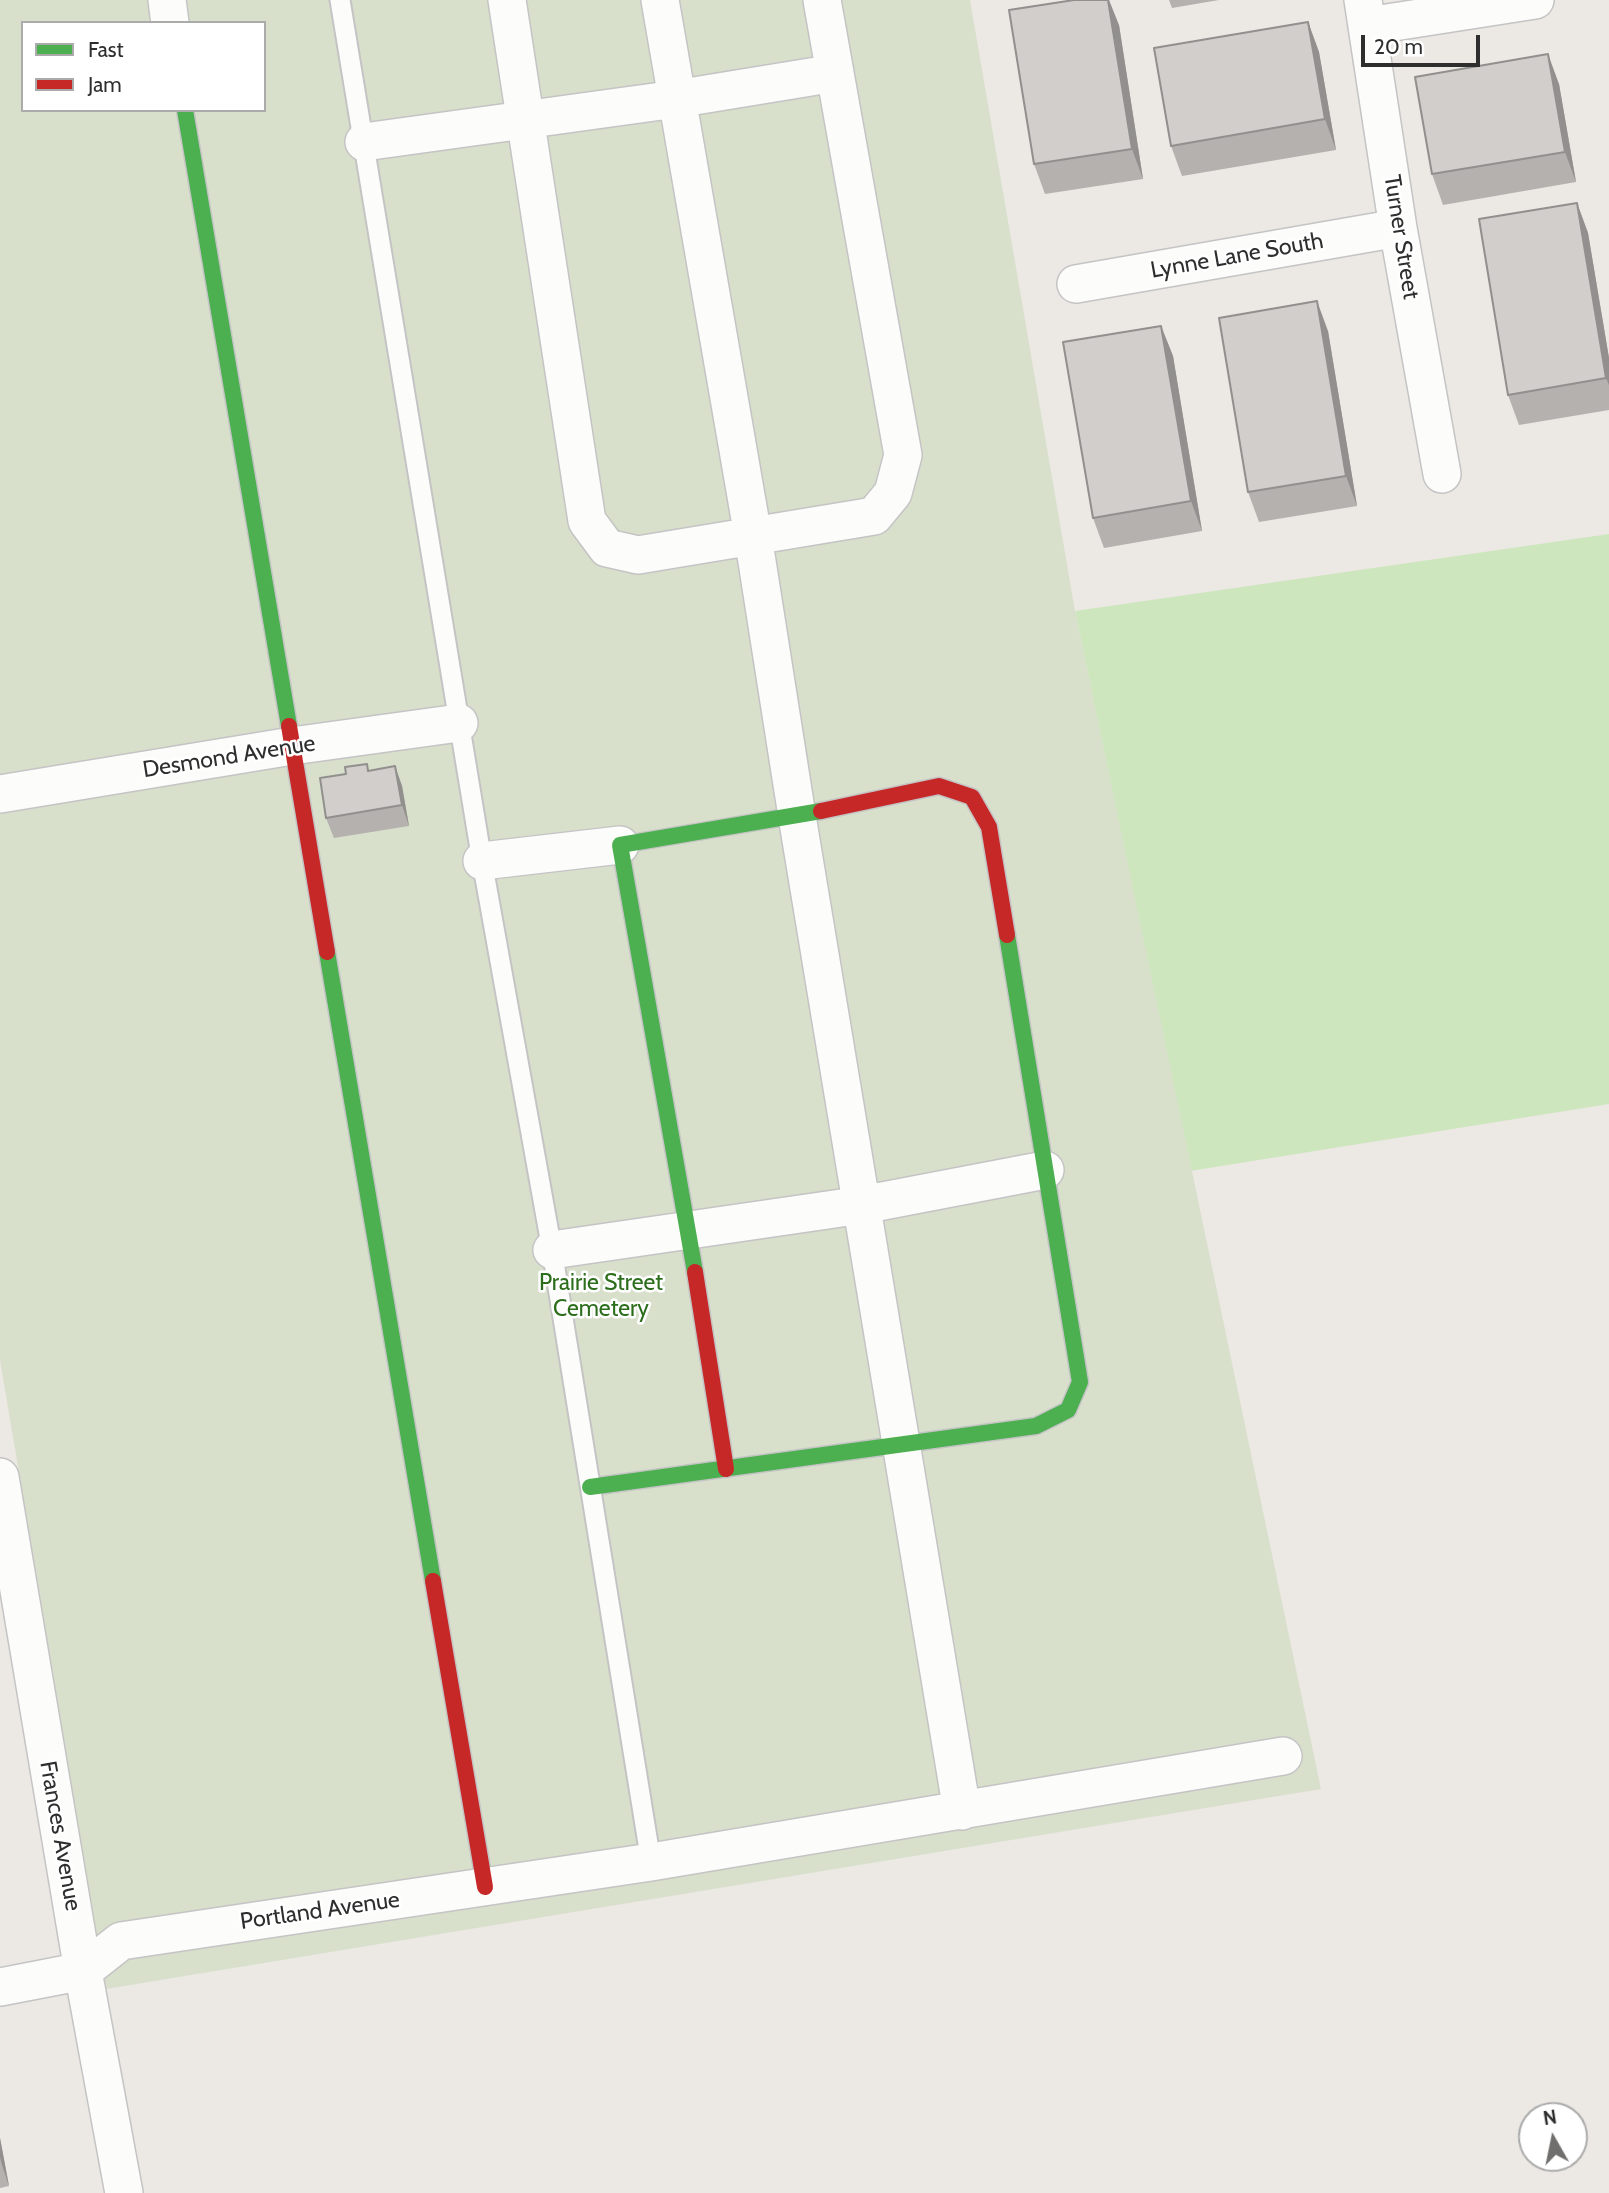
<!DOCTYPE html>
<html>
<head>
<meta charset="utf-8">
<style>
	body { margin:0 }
	#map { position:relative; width:1609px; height:2193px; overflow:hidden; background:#ece8e4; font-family:Cabin,sans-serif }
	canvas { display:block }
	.legend { position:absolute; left:21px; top:21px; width:245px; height:91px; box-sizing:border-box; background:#fff; border:2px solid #ababab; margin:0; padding:9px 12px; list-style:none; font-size:21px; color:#2e2e2e }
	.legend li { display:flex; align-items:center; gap:14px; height:35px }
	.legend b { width:35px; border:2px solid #ababab }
	.north { position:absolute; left:1518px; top:2102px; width:70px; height:70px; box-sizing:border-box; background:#fff; border:2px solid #ababab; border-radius:50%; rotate:351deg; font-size:19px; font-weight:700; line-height:28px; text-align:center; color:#2e2e2e }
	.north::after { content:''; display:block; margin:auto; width:24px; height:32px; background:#706f6e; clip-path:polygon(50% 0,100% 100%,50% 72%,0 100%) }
	.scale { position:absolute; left:1361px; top:35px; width:119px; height:32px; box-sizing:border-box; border:4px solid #2e2e2e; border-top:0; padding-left:9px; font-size:21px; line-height:24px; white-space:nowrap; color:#2e2e2e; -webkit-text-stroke:5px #fff; paint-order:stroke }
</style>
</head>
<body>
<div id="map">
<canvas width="1609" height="2193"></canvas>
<ul class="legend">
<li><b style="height:9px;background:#4caf50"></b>Fast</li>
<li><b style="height:9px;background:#c62828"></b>Jam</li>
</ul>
<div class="north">N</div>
<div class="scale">20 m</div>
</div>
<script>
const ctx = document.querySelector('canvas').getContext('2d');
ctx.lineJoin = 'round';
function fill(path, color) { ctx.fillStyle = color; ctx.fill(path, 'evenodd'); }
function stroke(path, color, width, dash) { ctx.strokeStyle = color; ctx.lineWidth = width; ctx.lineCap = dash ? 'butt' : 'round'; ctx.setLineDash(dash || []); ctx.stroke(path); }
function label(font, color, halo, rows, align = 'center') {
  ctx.font = font + ' Cabin,sans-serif'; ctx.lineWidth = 5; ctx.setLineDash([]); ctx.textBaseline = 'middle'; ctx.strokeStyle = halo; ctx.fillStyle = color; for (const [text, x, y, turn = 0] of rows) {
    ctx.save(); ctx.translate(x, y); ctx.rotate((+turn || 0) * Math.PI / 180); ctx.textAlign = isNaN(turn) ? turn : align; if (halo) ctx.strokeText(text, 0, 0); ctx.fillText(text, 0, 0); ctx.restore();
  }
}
const green = new Path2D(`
	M1609 534V1104L1190 1171 1075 611Z`);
const cemetery = new Path2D(`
	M0 0H970L1075 611 1321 1789 106 1989 0 1360ZM23 23H264V110H23Z`);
const lane = new Path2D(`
	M340 0 482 861 552 1250 651 1862`);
const street = new Path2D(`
	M167 0 170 23
	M507 0 587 521 607 548 638 555 874 516 893 493 903 455 822 0
	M660 0 753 536 797 816 962 1811
	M1363 0 1398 228 1442 474
	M1368 26 1535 0
	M364 142 676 99 835 73
	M1076 284 1398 228
	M0 794 292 746 459 723
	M482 861 620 845
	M552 1250 862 1205 1045 1170
	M0 1477 83 1971 124 2193
	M0 1987 83 1971 121 1941 651 1862 1283 1756`);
const fast = new Path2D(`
	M185 110 289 726
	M327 952 433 1581
	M695 1272 620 845 821 811
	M590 1487 1036 1426 1068 1410 1080 1382 1007 935`);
const jam = new Path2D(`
	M289 726 327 952
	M821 811 939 786 972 797 989 827 1007 935
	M695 1272 726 1469
	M433 1581 485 1887`);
const wall = new Path2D(`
	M1169 0H1219L1172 8Z
	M1308 22 1319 52 1336 150 1182 176 1171 146Z
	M1119 25 1143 179 1045 194 1034 164Z
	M1559 84 1576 182 1443 205 1432 174Z
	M1577 203 1588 233 1609 358V410L1519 425 1508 395Z
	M1161 326 1173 356 1202 531 1104 548 1093 518Z
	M1328 331 1357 506 1259 522 1248 492Z
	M395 766 402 786 409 826 334 838 326 818 369 771Z
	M0 2138 9 2186 0 2188Z`);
const shadedWall = new Path2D(`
	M1108 0H1109L1119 25 1143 179 1132 149Z
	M1308 22 1319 52 1336 150 1325 119Z
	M1548 54 1559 84 1576 182 1565 152Z
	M1577 203 1588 233 1609 358V385L1606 378Z
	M1317 301 1328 331 1357 506 1346 476Z
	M1161 326 1173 356 1202 531 1191 501Z
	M395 766 402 786 409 826 402 805Z
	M0 2138 9 2186 2 2165 0 2157Z`);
const building = new Path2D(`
	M1074 0H1108L1132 149 1034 164 1009 10Z
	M1308 22 1325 119 1171 146 1154 48Z
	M1548 54 1565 152 1432 174 1415 77Z
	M1577 203 1606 378 1508 395 1479 219Z
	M1317 301 1346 476 1248 492 1219 318Z
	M1161 326 1191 501 1093 518 1063 342Z
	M367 764 368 771 395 766 402 805 326 818 320 778 346 774 345 767Z`);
const streetNames = [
	["Turner Street",1401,237,81],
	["Lynne Lane South",1237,256,-10],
	["Desmond Avenue",229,757,-9],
	["Frances Avenue",60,1836,80],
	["Portland Avenue",320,1911,-8]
];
const parkNames = [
	["Prairie Street",601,1283],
	["Cemetery",601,1309]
];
fill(green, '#cee6be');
fill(cemetery, '#d8e0cc');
stroke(lane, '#c5c4c5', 23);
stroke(street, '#c5c4c5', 40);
stroke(fast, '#c5c4c5', 19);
stroke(jam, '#c5c4c5', 19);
stroke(lane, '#fcfcfb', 19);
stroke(street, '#fcfcfb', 37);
stroke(fast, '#4caf50', 16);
stroke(jam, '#c62828', 16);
fill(wall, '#b4b1af');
fill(shadedWall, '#92908e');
fill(building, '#d1cecb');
stroke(building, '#92908e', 2);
label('23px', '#2e2e2e', '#fff', streetNames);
label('23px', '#2c6e1b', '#fff', parkNames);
</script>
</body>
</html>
